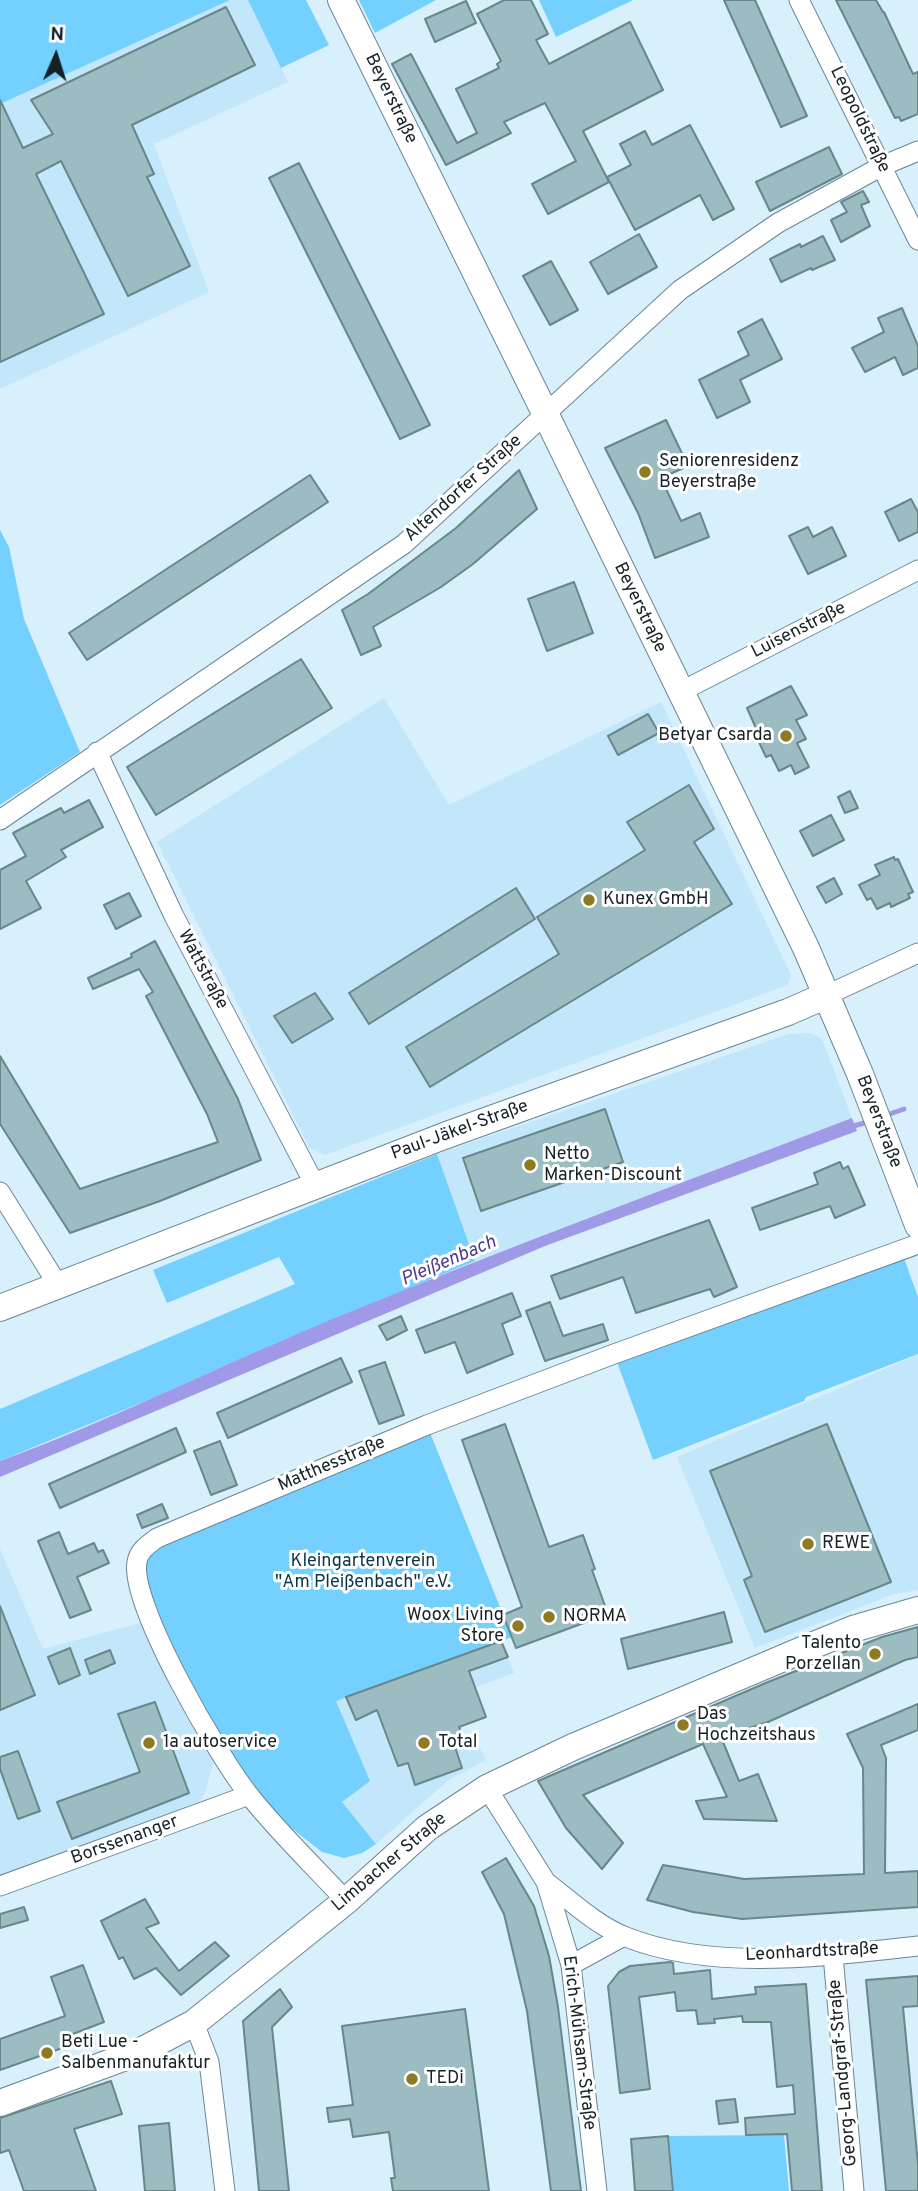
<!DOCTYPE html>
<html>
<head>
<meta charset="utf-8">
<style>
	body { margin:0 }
	#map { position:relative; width:918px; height:2191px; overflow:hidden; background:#d8effc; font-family:Overpass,sans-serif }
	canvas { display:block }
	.north { position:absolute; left:21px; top:21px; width:70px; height:70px; -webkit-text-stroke:5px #fff; paint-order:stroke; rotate:3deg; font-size:19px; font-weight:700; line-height:28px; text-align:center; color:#162126 }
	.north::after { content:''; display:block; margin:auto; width:24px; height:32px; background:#162126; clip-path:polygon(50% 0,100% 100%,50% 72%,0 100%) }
</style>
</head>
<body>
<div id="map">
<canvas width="918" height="2191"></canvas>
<div class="north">N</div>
</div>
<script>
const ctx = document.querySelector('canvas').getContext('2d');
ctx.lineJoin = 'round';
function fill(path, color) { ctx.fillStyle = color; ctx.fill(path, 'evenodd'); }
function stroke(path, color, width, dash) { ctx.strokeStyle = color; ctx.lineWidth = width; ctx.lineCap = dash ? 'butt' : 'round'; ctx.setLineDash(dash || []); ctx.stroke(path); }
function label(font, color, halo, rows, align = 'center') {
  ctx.font = font + ' Overpass,sans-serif'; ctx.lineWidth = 6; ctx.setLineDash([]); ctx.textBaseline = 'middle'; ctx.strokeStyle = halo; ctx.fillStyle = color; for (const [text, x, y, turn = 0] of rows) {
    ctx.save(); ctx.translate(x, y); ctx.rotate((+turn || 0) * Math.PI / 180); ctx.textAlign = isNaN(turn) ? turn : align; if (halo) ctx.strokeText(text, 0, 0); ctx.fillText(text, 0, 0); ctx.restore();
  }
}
const built = new Path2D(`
	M230 0H248L288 82 154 144 209 292 0 389V104Z
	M384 698 449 805 661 702 791 975 788 985 325 1155 309 1147 157 842Z
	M811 1033 822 1039 852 1118 475 1261 437 1154 789 1034Z
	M918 1355V1590L894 1594 755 1648 677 1457Z
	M0 1549 43 1649 151 1620 214 1760 206 1790 201 1800 189 1810 0 1878Z
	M501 1641 514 1673 449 1697 464 1740 475 1736 486 1760 450 1779 376 1844 342 1802 369 1781 335 1701Z`);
const green = new Path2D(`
	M0 0H230L0 104Z
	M248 0H306L329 45 281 68Z
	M359 0H436L375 33Z
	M539 0H633L556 37Z
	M0 530 9 547 24 619 80 752 0 805Z
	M437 1154 475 1261 274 1344 155 1397 0 1461V1409L295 1284 279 1257 167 1303 153 1270Z
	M901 1250 918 1297V1354L806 1397 804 1401 653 1460 614 1354Z
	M427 1425 512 1637 336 1701 370 1781 342 1802 376 1844 362 1853 344 1858 322 1852 249 1795 151 1620 142 1549Z
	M784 2135 789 2191H674L669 2136Z`);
const water = new Path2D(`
	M852 1118 857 1131 545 1246 0 1477V1461C114 1419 223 1364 335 1318 506 1248 679 1184 852 1118Z`);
const stream = new Path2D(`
	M884 1116 904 1109
	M850 1127 871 1121`);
const building = new Path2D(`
	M504 0H531L548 34 536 40 549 64 630 22 663 90 583 131 609 182 548 214 532 184 576 161 545 103 504 122 511 133 446 165 392 64 411 54 457 143 477 133 456 89 499 68 497 64 501 61 477 14Z
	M724 0H755L807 116 781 127Z
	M836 0H876L883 12H884L913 74 918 72V114L901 121 899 117 895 118Z
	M466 1 476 23 435 42 425 19Z
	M226 7 255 65 132 125 154 174 147 177 190 266 128 296 61 161 36 174 104 314 0 362V100L23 148 53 134 31 100Z
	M690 125 734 209 713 220 700 195 635 230 607 177 631 165 620 144 645 131 652 145Z
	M829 147 842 174 770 211 756 182Z
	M299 163 430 425 400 439 269 178Z
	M863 191 869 202 861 205 870 226 841 242 831 220 847 212 841 202Z
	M639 234 657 267 608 294 590 262Z
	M823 236 835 260 812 270 811 268 781 282 770 259 800 244 801 247Z
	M551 261 578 310 550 325 523 276Z
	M902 308 918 346V368L903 375 895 357 865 372 852 348 884 332 878 318Z
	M762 319 782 359 740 380 750 402 717 418 699 380 749 355 738 332Z
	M666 420 688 466 661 478 681 521 700 513 709 537 655 558 638 513 605 448Z
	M519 470 537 509 473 564 441 587 373 627 381 646 361 655 342 610 368 594 456 528Z
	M310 475 328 502 87 660 69 633Z
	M911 499 918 512V532L899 541 885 512Z
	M808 527 813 537 832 527 846 556 808 574 789 536Z
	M574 582 593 633 547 651 528 599Z
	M301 659 332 708 156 815 127 767Z
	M791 686 807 715 796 720 806 739 797 743 809 767 795 774 791 765 779 771 771 755 766 757 756 736 759 735 747 708Z
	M648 714 659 733 618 755 608 736Z
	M689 785 714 829 694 842 732 904 430 1087 406 1047 559 954 537 917 645 850 627 822Z
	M850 791 858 808 845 813 838 797Z
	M89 800 103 827 61 850 66 857 26 881 41 908 0 929V870L26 856 13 833 61 808 64 813Z
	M831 815 844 840 813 856 800 831Z
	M894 857 895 860 898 859 913 892 908 894 910 898 891 907 890 903 877 909 871 898 867 900 859 885 880 875 875 865Z
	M834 878 842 894 826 903 817 887Z
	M516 888 535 919 369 1024 349 993Z
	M129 893 141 916 116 929 104 905Z
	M155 941 238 1099 261 1160 160 1201 70 1233 0 1124V1056L80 1189 218 1142 207 1114 146 996 153 992 139 969 93 989 88 978 132 957 131 954Z
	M315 993 333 1019 292 1043 274 1016Z
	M605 1109 623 1162 481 1211 463 1158Z
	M840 1162 843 1169 848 1166 865 1205 835 1218 830 1206 760 1230 752 1208 818 1184 814 1173Z
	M709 1220 737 1287 714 1297 710 1289 636 1313 623 1277 560 1299 551 1276Z
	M512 1293 521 1316 502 1324 513 1354 467 1373 455 1342 425 1353 416 1330Z
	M550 1302 563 1336 603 1324 608 1340 545 1361 526 1311Z
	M401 1316 407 1330 387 1340 379 1326Z
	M341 1358 352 1382 228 1438 217 1413Z
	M385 1362 404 1415 379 1424 359 1371Z
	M505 1424 549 1547 583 1535 595 1569 592 1570 608 1614 516 1648 503 1615 522 1607 462 1440Z
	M827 1424 891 1582 765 1632 744 1580 752 1576 710 1471Z
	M176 1428 186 1452 60 1508 49 1484Z
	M220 1441 237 1485 211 1495 194 1451Z
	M162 1504 168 1518 142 1528 137 1515Z
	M59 1532 68 1554 94 1543 98 1552 103 1550 109 1563 77 1577 91 1610 70 1618 38 1541Z
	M0 1606 35 1695 0 1710Z
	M724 1612 732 1642 628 1669 621 1639Z
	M918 1627V1657L905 1660 768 1722 721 1737 739 1781 758 1774 777 1821 704 1819 696 1801 727 1797 703 1744 583 1795 623 1843 602 1869 566 1828 538 1781 768 1682 882 1637Z
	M501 1641 508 1657 469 1671 486 1717 459 1727 465 1741 454 1744 462 1768 415 1785 408 1763 398 1766 377 1710 356 1720 346 1697Z
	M70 1648 80 1675 59 1684 48 1657Z
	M110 1650 115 1663 90 1674 85 1660Z
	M155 1702 189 1793 72 1839 57 1802 140 1772 118 1714Z
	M918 1704V1730L881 1745 886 1758 885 1873 918 1871V1907L742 1919 693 1912 647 1900 663 1865 744 1879 864 1874 863 1768 847 1734Z
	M18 1751 40 1811 18 1819 0 1769V1757Z
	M506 1858 534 1906 549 1956 558 2007 581 2191H551L527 2011 504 1914 482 1872Z
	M145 1899 159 1923 146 1928 179 1971 215 1942 229 1956 181 1995 156 1968 134 1979 123 1957 119 1959 101 1921Z
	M24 1907 28 1920 0 1928V1914Z
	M670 1962 673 1963 674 1974 710 1970 712 1999 756 1994 755 1987 806 1984 822 2191H792L787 2134 746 2135 745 2118 795 2114 793 2085 777 2087 771 2022H743L742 2016 714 2019 715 2023 698 2024 696 2010 677 2011 675 1992 639 1997 650 2089 620 2093 608 1986 619 1972 630 1966Z
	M83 1965 104 2022 65 2037 68 2046 0 2070V2039L65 2016 51 1977Z
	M918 1976V2006L903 2007 918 2164V2191H886L866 1980Z
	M280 1989 292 2007 272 2027 289 2191H259L243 2021Z
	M465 2009 489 2191H393L391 2178H395L389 2132 353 2137 350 2119 329 2122 327 2108 353 2105 342 2026Z
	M111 2081 122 2114 74 2129 96 2191H24L9 2150 0 2153V2118Z
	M735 2099 738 2122 719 2124 716 2101Z
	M169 2123 175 2191H145L139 2126Z
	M668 2136 673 2191H635L631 2139Z`);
const street = new Path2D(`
	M799 0 918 240
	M680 692 918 570
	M97 752 174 916 315 1185
	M0 820 404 544 680 290 778 223 882 166 918 151
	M827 995 918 953
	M0 1192 58 1285
	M487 1788 546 1882 571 1965 597 2191
	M546 1882C571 1901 597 1926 626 1937 714 1972 826 1956 918 1946
	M0 1886 249 1795
	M346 1901C314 1866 278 1832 249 1795 220 1759 129 1604 137 1562 139 1550 148 1545 157 1538L427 1425 614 1354 918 1244
	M833 1955 854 2191
	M571 1965 624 1936
	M194 2023 209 2062 225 2191`);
const secondary = new Path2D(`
	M341 0 546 415 806 948 860 1074 918 1225
	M0 1308 444 1136 788 1012 827 995
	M0 2103 139 2052 194 2023 346 1901 427 1828 487 1788 573 1747 814 1645 853 1629 918 1610`);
const markers = [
	[645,472,7,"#8e7a20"],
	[786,736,7,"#8e7a20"],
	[589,900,7,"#8e7a20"],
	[530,1165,7,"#8e7a20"],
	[808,1544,7,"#8e7a20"],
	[549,1617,7,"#8e7a20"],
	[518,1626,7,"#8e7a20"],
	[875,1654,7,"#8e7a20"],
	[683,1725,7,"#8e7a20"],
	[149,1743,7,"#8e7a20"],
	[424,1743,7,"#8e7a20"],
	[47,2053,7,"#8e7a20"],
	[412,2079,7,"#8e7a20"]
];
const streetNames = [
	["Beyerstraße",390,99,64],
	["Leopoldstraße",859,120,64],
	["Altendorfer Straße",464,489,-42],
	["Beyerstraße",639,608,64],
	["Luisenstraße",799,631,-27],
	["Wattstraße",202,970,62],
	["Beyerstraße",878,1122,69],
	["Paul-Jäkel-Straße",460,1131,-20],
	["Matthesstraße",332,1465,-23],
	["Borssenanger",125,1841,-20],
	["Limbacher Straße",390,1863,-40],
	["Leonhardtstraße",812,1953,-3],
	["Erich-Mühsam-Straße",578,2043,83],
	["Georg-Landgraf-Straße",844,2073,-95]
];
const poiNames = [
	["Seniorenresidenz",659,462],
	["Beyerstraße",659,483],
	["Betyar Csarda",772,736,"right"],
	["Kunex GmbH",603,900],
	["Netto",544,1155],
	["Marken-Discount",544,1176],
	["REWE",822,1544],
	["Woox Living",504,1616,"right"],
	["Store",504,1637,"right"],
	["NORMA",563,1617],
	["Talento",861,1644,"right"],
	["Porzellan",861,1665,"right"],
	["Das",697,1715],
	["Hochzeitshaus",697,1736],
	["1a autoservice",163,1743],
	["Total",438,1743],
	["Beti Lue -",61,2043],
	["Salbenmanufaktur",61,2064],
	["TEDi",426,2079]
];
const parkNames = [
	["Kleingartenverein",363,1562],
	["\"Am Pleißenbach\" e.V.",363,1583]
];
const waterNames = [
	["Pleißenbach",449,1262,-23]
];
fill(built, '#c2e6fa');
fill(green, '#74d0ff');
fill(water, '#a099e8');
stroke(stream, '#a099e8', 5);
fill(building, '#9bbdc1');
stroke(building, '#67878b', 2);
stroke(street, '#6c8694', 21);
stroke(secondary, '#6c8694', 28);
stroke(street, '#fff', 19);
stroke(secondary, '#fff', 26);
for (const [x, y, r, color] of markers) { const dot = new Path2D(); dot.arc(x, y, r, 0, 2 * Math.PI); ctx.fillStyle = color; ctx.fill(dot); stroke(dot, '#fff', 2.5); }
label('18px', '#162126', '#fff', streetNames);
label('18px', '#162126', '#fff', poiNames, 'left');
label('18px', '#093549', '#fff', parkNames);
label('italic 19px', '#4b3995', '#fff', waterNames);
</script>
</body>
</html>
